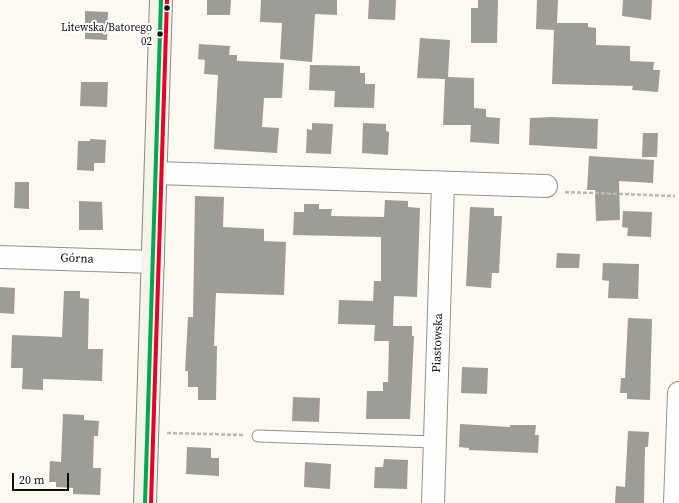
<!DOCTYPE html>
<html>
<head>
<meta charset="utf-8">
<style>
	body { margin:0 }
	#map { position:relative; width:679px; height:503px; overflow:hidden; background:#fbf9f0; font-family:"Source Serif 4",serif }
	canvas { display:block }
	.scale { position:absolute; left:12px; top:473px; width:57px; height:18px; box-sizing:border-box; border:2px solid #0d0d0d; border-top:0; padding-left:5px; font-size:12px; line-height:14px; white-space:nowrap; color:#0d0d0d; -webkit-text-stroke:3px #fff; paint-order:stroke }
</style>
</head>
<body>
<div id="map">
<canvas width="679" height="503"></canvas>
<div class="scale">20 m</div>
</div>
<script>
const ctx = document.querySelector('canvas').getContext('2d');
ctx.lineJoin = 'round';
function fill(path, color) { ctx.fillStyle = color; ctx.fill(path, 'evenodd'); }
function stroke(path, color, width, dash) { ctx.strokeStyle = color; ctx.lineWidth = width; ctx.lineCap = dash ? 'butt' : 'round'; ctx.setLineDash(dash || []); ctx.stroke(path); }
function label(font, color, halo, rows, align = 'center') {
  ctx.font = font + ' "Source Serif 4",serif'; ctx.lineWidth = 4; ctx.setLineDash([]); ctx.textBaseline = 'middle'; ctx.strokeStyle = halo; ctx.fillStyle = color; for (const [text, x, y, turn = 0] of rows) {
    ctx.save(); ctx.translate(x, y); ctx.rotate((+turn || 0) * Math.PI / 180); ctx.textAlign = isNaN(turn) ? turn : align; if (halo) ctx.strokeText(text, 0, 0); ctx.fillText(text, 0, 0); ctx.restore();
  }
}
const building = new Path2D(`
	M207 0H231L230 15H207Z
	M261 0H337V15L315 14 312 62 280 59 282 23 260 22Z
	M369 0H396L395 20 368 19Z
	M478 0H498L497 43H471V8H478Z
	M537 0H558L557 23H588V27L596 28V45L630 46V61L654 62 653 70H660L658 92 632 90 633 86 552 84 554 30 536 29Z
	M623 0H652L651 20 622 16Z
	M85 11 108 12 107 40 85 39Z
	M420 38 450 40 448 77 474 78V108L486 109V117L500 118 499 144 470 142 471 125H443L445 79 417 78Z
	M199 44 230 46 229 55H237V61L284 63 282 98H264L262 127 279 128 277 153 214 149 218 75 204 74 205 60 198 59Z
	M310 65 360 66V73H365V84H375L374 108 334 107 335 91 309 90Z
	M81 82H108L107 107 80 106Z
	M551 117 598 119 597 149 529 145 530 118Z
	M312 123 333 124 331 154 306 153 307 129 312 130Z
	M363 123 386 124V131L389 132 388 155 362 153Z
	M643 133H658L657 157H642Z
	M90 139 106 140 105 163H94V171L77 170 78 141H90Z
	M589 156 654 160 653 183 619 181 620 220 596 221 595 190H587Z
	M15 182H29V209L14 208Z
	M195 196 224 197 223 227 264 229V241L286 242 284 295 216 293 214 346H217L216 400H198V387H188V371H185L188 317H193Z
	M385 200 408 201V207L420 208 417 297 394 296 393 326H412V336H414L410 419H366L367 391H383V382H388L389 341H374L375 325 338 324 339 300 373 301 374 281H381V237L293 235 294 212H304V204H319V209H332L331 216 384 217Z
	M79 201 102 202 103 230H79Z
	M470 207 494 208V216H502L499 273H492L491 288 466 286Z
	M623 211 652 212 651 237 627 236 628 228 622 227Z
	M557 253 580 254 579 268H556Z
	M603 263 639 264 638 299 608 298 609 281 602 280Z
	M0 287 15 288 14 314 0 313Z
	M64 291H80V298L89 299 88 349H103L102 381 43 379V390L22 389 23 368H11L12 335 62 337Z
	M628 318 652 319 650 400 627 399V393H620L621 378H625Z
	M462 367 488 368 487 394 461 393Z
	M293 397 320 398 319 422 292 421Z
	M63 414 84 415V420L99 421 98 436H94L93 468H101L100 495 73 494V488L56 487V482H49L50 461 61 462Z
	M460 424 510 427V425H536L535 435H539L538 453 469 450V448L459 447Z
	M628 431 649 432 648 447H645L644 503H615L616 486 625 487Z
	M187 447 211 448V458H219V476L186 474Z
	M384 459 408 460 407 489 374 488 375 467H383Z
	M305 462 331 464 330 489 304 487Z`);
const path = new Path2D(`
	M565 192 675 196
	M167 433 244 435`);
const service = new Path2D(`
	M258 436 435 442`);
const minor = new Path2D(`
	M156 173 546 186
	M0 257 153 262
	M433 503 443 183
	M675 503 679 393`);
const secondary = new Path2D(`
	M145 503 161 0`);
const bus1 = new Path2D(`
	M145 503 161 0`);
const bus2 = new Path2D(`
	M151 503 167 0`);
const markers = [
	[167,8,3.5,"#0d0d0d"],
	[160,34,3.5,"#0d0d0d"]
];
const busNames = [
	["Litewska/Batorego",152,28],
	["02",152,42]
];
const streetNames = [
	["Górna",77,259,2],
	["Piastowska",438,343,-88]
];
fill(building, '#9e9c96');
stroke(service, '#94938f', 13);
stroke(minor, '#94938f', 24);
stroke(secondary, '#8b8a86', 24);
stroke(path, '#b8b8b6', 2.5, [4, 2]);
stroke(service, '#fefefd', 11);
stroke(minor, '#fefefd', 22);
stroke(secondary, '#f5f4e8', 22);
stroke(bus1, '#00a651', 4);
stroke(bus2, '#e4002b', 4);
for (const [x, y, r, color] of markers) { const dot = new Path2D(); dot.arc(x, y, r, 0, 2 * Math.PI); ctx.fillStyle = color; ctx.fill(dot); stroke(dot, '#fff', 1.5); }
label('11px', '#0d0d0d', '#fff', busNames, 'right');
label('12px', '#0d0d0d', '#fff', streetNames);
</script>
</body>
</html>
